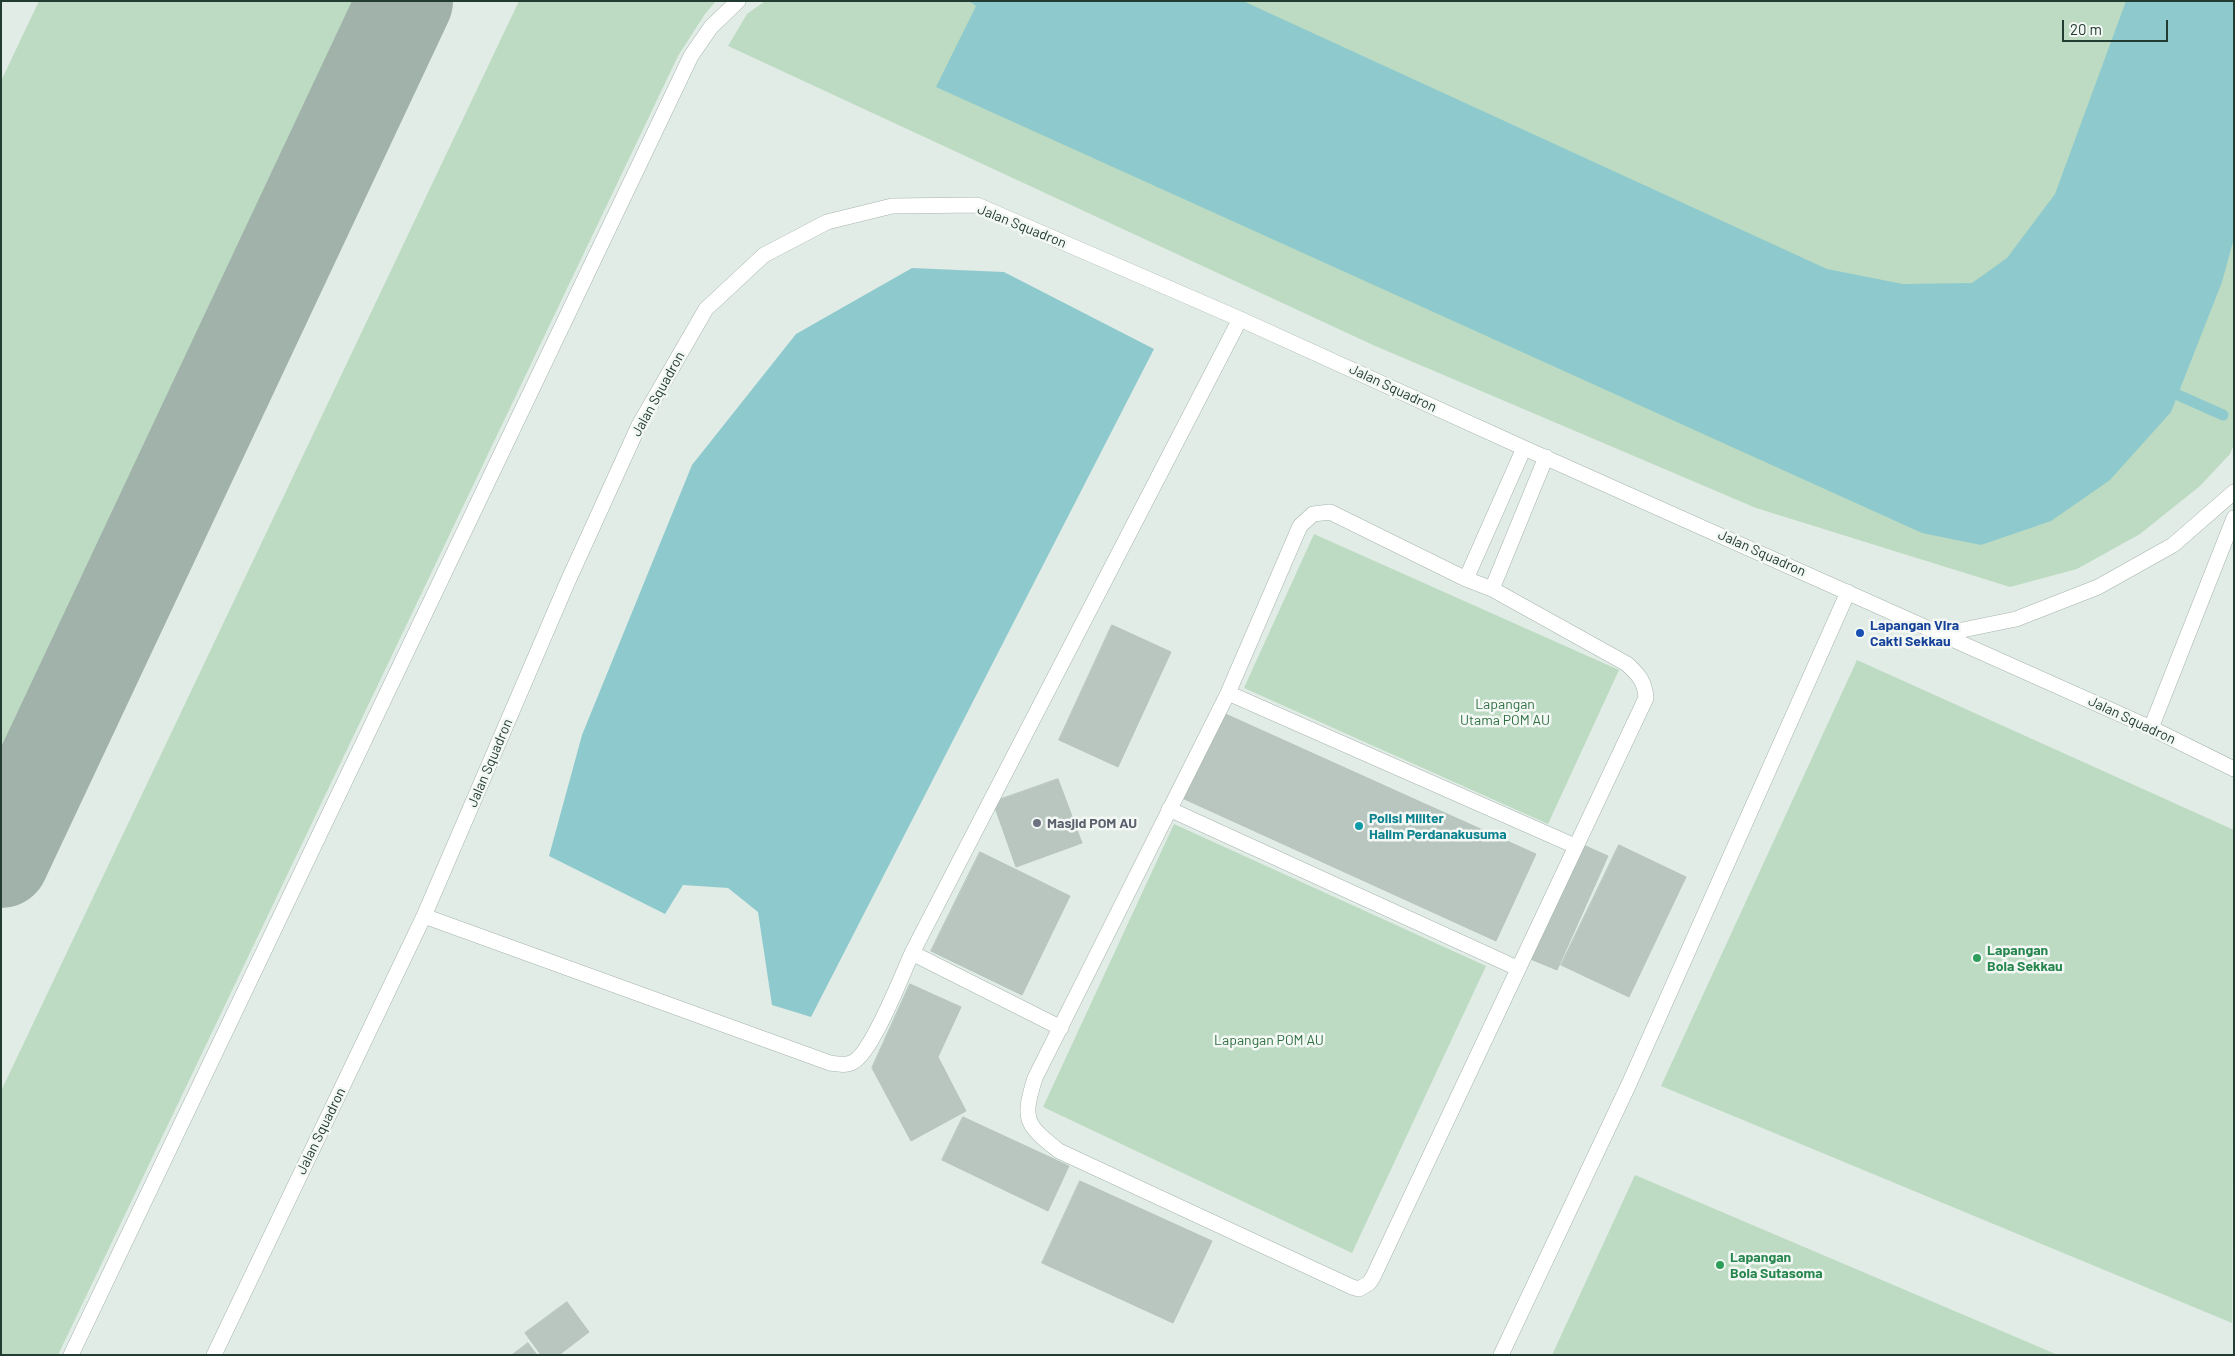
<!DOCTYPE html>
<html>
<head>
<meta charset="utf-8">
<style>
	body { margin:0 }
	#map { position:relative; width:2235px; height:1356px; overflow:hidden; background:#e2ece6; font-family:Barlow,sans-serif }
	canvas { display:block }
	.frame { position:absolute; inset:0; border:2px solid #233c32; pointer-events:none }
	.scale { position:absolute; left:2062px; top:20px; width:106px; height:22px; box-sizing:border-box; border:2px solid #233c32; border-top:0; padding-left:6px; font-size:15px; line-height:18px; white-space:nowrap; color:#233c32; -webkit-text-stroke:4px #f3f8f5; paint-order:stroke }
</style>
</head>
<body>
<div id="map">
<canvas width="2235" height="1356"></canvas>
<div class="frame"></div>
<div class="scale">20 m</div>
</div>
<script>
const ctx = document.querySelector('canvas').getContext('2d');
ctx.lineJoin = 'round';
function fill(path, color) { ctx.fillStyle = color; ctx.fill(path, 'evenodd'); }
function stroke(path, color, width, dash) { ctx.strokeStyle = color; ctx.lineWidth = width; ctx.lineCap = dash ? 'butt' : 'round'; ctx.setLineDash(dash || []); ctx.stroke(path); }
function label(font, color, halo, rows, align = 'center') {
  ctx.font = font + ' Barlow,sans-serif'; ctx.lineWidth = 5; ctx.setLineDash([]); ctx.textBaseline = 'middle'; ctx.strokeStyle = halo; ctx.fillStyle = color; for (const [text, x, y, turn = 0] of rows) {
    ctx.save(); ctx.translate(x, y); ctx.rotate((+turn || 0) * Math.PI / 180); ctx.textAlign = isNaN(turn) ? turn : align; if (halo) ctx.strokeText(text, 0, 0); ctx.fillText(text, 0, 0); ctx.restore();
  }
}
const green = new Path2D(`
	M39 1H405L98 648 1 860V81Z
	M519 1H716L705 14 678 56 58 1355H1V1091Z
	M765 1H2234V444L2230 454 2200 486 2140 534 2077 569 2010 587 1756 508 1373 345 728 46 747 14Z
	M1314 534 1619 670 1548 824 1244 688Z
	M1857 660 2234 830 2232 1323 1661 1086Z
	M1174 824 1486 966 1352 1253 1043 1107Z
	M1635 1175 2058 1355H1552Z`);
const water = new Path2D(`
	M969 1H1243L1827 269 1903 284 1972 283 2007 258 2055 194 2126 1H2234V238L2222 282 2171 412 2110 480 2051 521 1981 545 1922 533 936 87 976 6Z
	M912 268 1004 272 1154 349 811 1017 772 1005 758 912 728 888 683 885 665 914 549 856 582 735 692 465 796 334Z`);
const stream = new Path2D(`
	M2178 395 2223 415`);
const taxiway = new Path2D(`
	M1 860 405 1`);
const building = new Path2D(`
	M1112 625 1171 652 1118 767 1059 740Z
	M1221 712 1536 854 1496 941 1182 798Z
	M1058 779 1082 843 1016 867 993 802Z
	M1579 843 1608 856 1557 970 1528 958Z
	M1619 845 1686 877 1629 997 1561 965Z
	M980 852 1070 896 1022 995 931 951Z
	M910 984 961 1007 938 1057 966 1111 911 1141 872 1068Z
	M963 1117 1069 1166 1048 1211 942 1160Z
	M1080 1181 1212 1241 1173 1323 1042 1263Z
	M567 1302 589 1332 559 1355H541L525 1333Z
	M528 1343 537 1355H512Z`);
const minor = new Path2D(`
	M1330 512 1466 579 1492 589 1627 664C1639 675 1645 682 1646 698L1373 1277 1369 1283 1359 1289 1352 1287 1059 1151C1025 1124 1022 1120 1035 1078L1228 693 1300 526 1313 514Z
	M1466 579 1524 448
	M1492 589 1546 457
	M1943 634 2016 619 2098 587 2173 545 2234 492
	M1228 693 1575 846
	M2151 728 2234 518
	M1169 809 1517 968
	M424 916 830 1063C837 1064 846 1066 853 1062 872 1053 902 975 912 953L1240 319
	M912 953 1061 1028
	M71 1355 691 56 711 27 738 1
	M214 1355 424 916 568 581 639 425 706 309 764 255 827 222 892 206 977 205 1240 319 1524 448 2151 728 2234 769
	M1501 1355 1629 1084 1848 592`);
const markers = [
	[1860,633,5,"#1a4fb4"],
	[1037,823,5,"#6b7280"],
	[1359,826,5,"#0f9aa8"],
	[1977,958,5,"#2e9e5b"],
	[1720,1265,5,"#2e9e5b"]
];
const streetNames = [
	["Jalan Squadron",1022,226,22],
	["Jalan Squadron",1393,388,25],
	["Jalan Squadron",658,394,-61],
	["Jalan Squadron",1762,553,24],
	["Jalan Squadron",2132,720,25],
	["Jalan Squadron",490,763,-67],
	["Jalan Squadron",321,1131,-64]
];
const transitNames = [
	["Lapangan VIra",1870,625],
	["Cakti Sekkau",1870,641]
];
const parkNames = [
	["Lapangan",1505,704],
	["Utama POM AU",1505,720],
	["Lapangan POM AU",1269,1040]
];
const cultureNames = [
	["Polisi Militer",1369,818],
	["Halim Perdanakusuma",1369,834]
];
const worshipNames = [
	["Masjid POM AU",1047,823]
];
const leisureNames = [
	["Lapangan",1987,950],
	["Bola Sekkau",1987,966],
	["Lapangan",1730,1257],
	["Bola Sutasoma",1730,1273]
];
fill(green, '#bddbc2');
fill(water, '#8ecacd');
stroke(stream, '#8ecacd', 11);
stroke(taxiway, '#a0b2aa', 96);
fill(building, '#b8c6bf');
stroke(building, '#b5c5bd', 1);
stroke(minor, '#a5b4ac', 16);
stroke(minor, '#fff', 15);
for (const [x, y, r, color] of markers) { const dot = new Path2D(); dot.arc(x, y, r, 0, 2 * Math.PI); ctx.fillStyle = color; ctx.fill(dot); stroke(dot, '#f3f8f5', 2); }
label('14px', '#233c32', '#f3f8f5', streetNames);
label('bold 14px', '#164399', '#f3f8f5', transitNames, 'left');
label('14px', '#307042', '#f3f8f5', parkNames);
label('bold 14px', '#0d838f', '#f3f8f5', cultureNames, 'left');
label('bold 14px', '#5b616d', '#f3f8f5', worshipNames, 'left');
label('bold 14px', '#27864d', '#f3f8f5', leisureNames, 'left');
</script>
</body>
</html>
